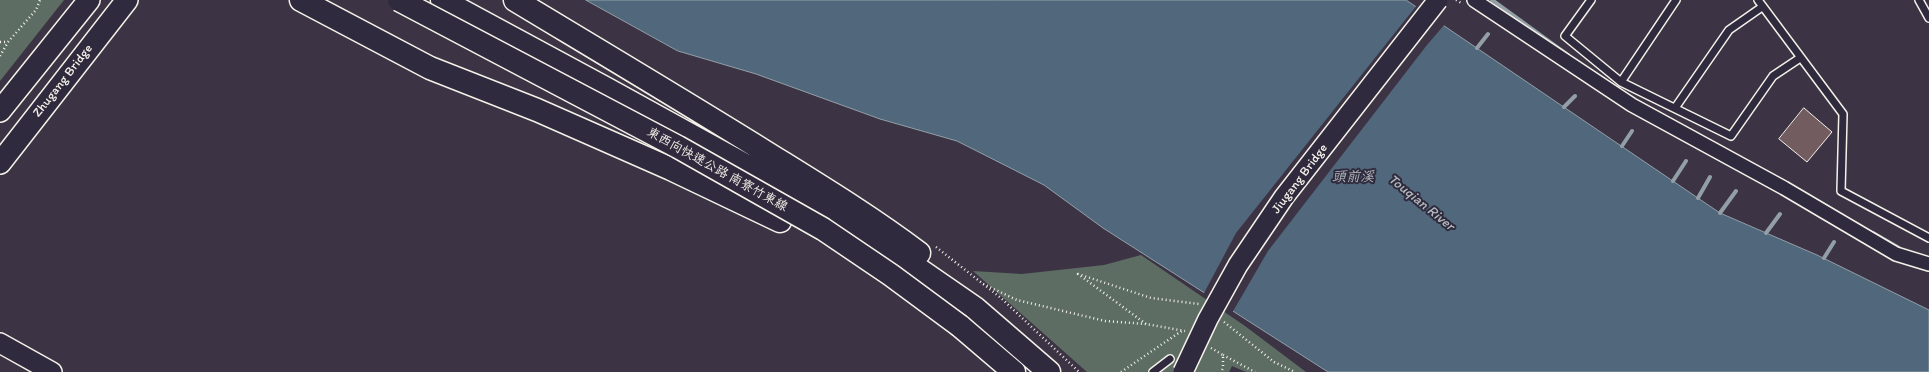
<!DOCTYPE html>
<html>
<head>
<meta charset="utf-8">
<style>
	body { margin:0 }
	canvas { display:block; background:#3c3444 }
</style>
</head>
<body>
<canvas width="1929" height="372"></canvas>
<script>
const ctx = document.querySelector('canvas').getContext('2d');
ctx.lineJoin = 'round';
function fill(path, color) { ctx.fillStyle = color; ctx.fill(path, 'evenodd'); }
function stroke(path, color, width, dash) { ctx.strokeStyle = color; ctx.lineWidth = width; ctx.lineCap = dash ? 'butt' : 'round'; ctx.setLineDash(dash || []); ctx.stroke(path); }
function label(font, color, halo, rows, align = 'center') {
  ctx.font = font + ' Itim,"LXGW WenKai TC",sans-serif'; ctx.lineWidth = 4; ctx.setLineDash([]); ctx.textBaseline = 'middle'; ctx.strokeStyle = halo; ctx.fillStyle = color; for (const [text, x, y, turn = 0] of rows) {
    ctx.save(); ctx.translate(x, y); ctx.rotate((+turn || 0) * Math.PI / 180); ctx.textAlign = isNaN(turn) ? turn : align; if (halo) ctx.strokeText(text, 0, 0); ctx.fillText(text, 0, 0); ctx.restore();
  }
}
const green = new Path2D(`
	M0 0H64L0 81Z
	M1141 255 1245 326 1306 372H1246L1232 366 1229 372H1087L973 271 1022 274 1104 265Z`);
const water = new Path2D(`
	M586 0H1406L1720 213 1817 255 1929 310V372H1328L1103 228 1044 185 957 141 880 119 756 74 678 51Z`);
const pier = new Path2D(`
	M1417 5 1445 24 1427 45 1268 251 1232 313 1203 295 1236 233Z`);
const stream = new Path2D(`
	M1492 0 1568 55
	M1477 48 1488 34
	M1564 107 1575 96
	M1622 146 1632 131
	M1673 181 1686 161
	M1698 198 1710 177
	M1720 213 1736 191
	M1766 233 1780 214
	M1873 233 1899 248
	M1824 258 1834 242`);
const building = new Path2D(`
	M1804 108 1832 132 1807 162 1779 139Z`);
const path = new Path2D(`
	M1456 0 1463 4
	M0 42H8L36 10 40 0
	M0 56 8 42
	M936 247 1001 298 1079 372
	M983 284 1017 300 1105 321 1146 324 1185 331
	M1224 322 1274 362 1295 372
	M1146 324 1078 274 1151 298 1199 304
	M1211 348 1223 355V368L1221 372
	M1223 355 1255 372
	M1121 372 1183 330`);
const lane = new Path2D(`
	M1591 0 1565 36 1621 82 1731 136 1773 76 1800 58
	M1758 0 1843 114 1841 191 1929 238
	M1919 0 1929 18
	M1621 82 1676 0
	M1675 108 1729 30 1762 7
	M1153 372 1170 359`);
const street = new Path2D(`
	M1474 0 1632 105 1784 188 1896 254 1929 264`);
const secondary = new Path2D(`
	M0 343 52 372`);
const primary = new Path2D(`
	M0 111 89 0
	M0 163 127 0`);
const highway = new Path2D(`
	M301 0 430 68 537 110 671 169 780 221
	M442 0 605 88 801 196 904 259 975 308 1049 372
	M515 0C598 50 682 100 764 151 817 184 870 216 919 253
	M960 326 1014 372`);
const secondaryBridge = new Path2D(`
	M1183 372 1208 319 1238 265 1284 197 1438 0`);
const highwayBridge = new Path2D(`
	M399 0 678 147 823 229 891 275 960 326`);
const streetNames = [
	["Zhugang Bridge",63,81,-52],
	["東西向快速公路 南寮竹東線",717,170,29],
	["Jiugang Bridge",1300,179,-53]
];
const waterNames = [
	["頭前溪",1353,177],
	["Touqian River",1421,203,39]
];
fill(green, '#5e6d63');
fill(water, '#51687c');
stroke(water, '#929fa7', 1);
fill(pier, '#3c3444');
stroke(stream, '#929fa7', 4);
fill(building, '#725c60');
stroke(building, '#f4f1e8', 1);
stroke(lane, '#f4f1e8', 10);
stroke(street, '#f4f1e8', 16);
stroke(secondary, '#f4f1e8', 22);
stroke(primary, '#f4f1e8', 24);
stroke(highway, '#f4f1e8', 25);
stroke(path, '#f4f1e8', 2.5, [1, 3]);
stroke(lane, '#2f2a3d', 7);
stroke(street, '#2f2a3d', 13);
stroke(secondary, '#2f2a3d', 19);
stroke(primary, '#2f2a3d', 21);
stroke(highway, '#2f2a3d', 22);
stroke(secondaryBridge, '#f4f1e8', 22, []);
stroke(highwayBridge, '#f4f1e8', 25, []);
stroke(secondaryBridge, '#2f2a3d', 19);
stroke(highwayBridge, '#2f2a3d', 22);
label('13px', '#f4f1e8', '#2f2a3d', streetNames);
label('italic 14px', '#b3babd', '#2f2a3d', waterNames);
</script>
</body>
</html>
